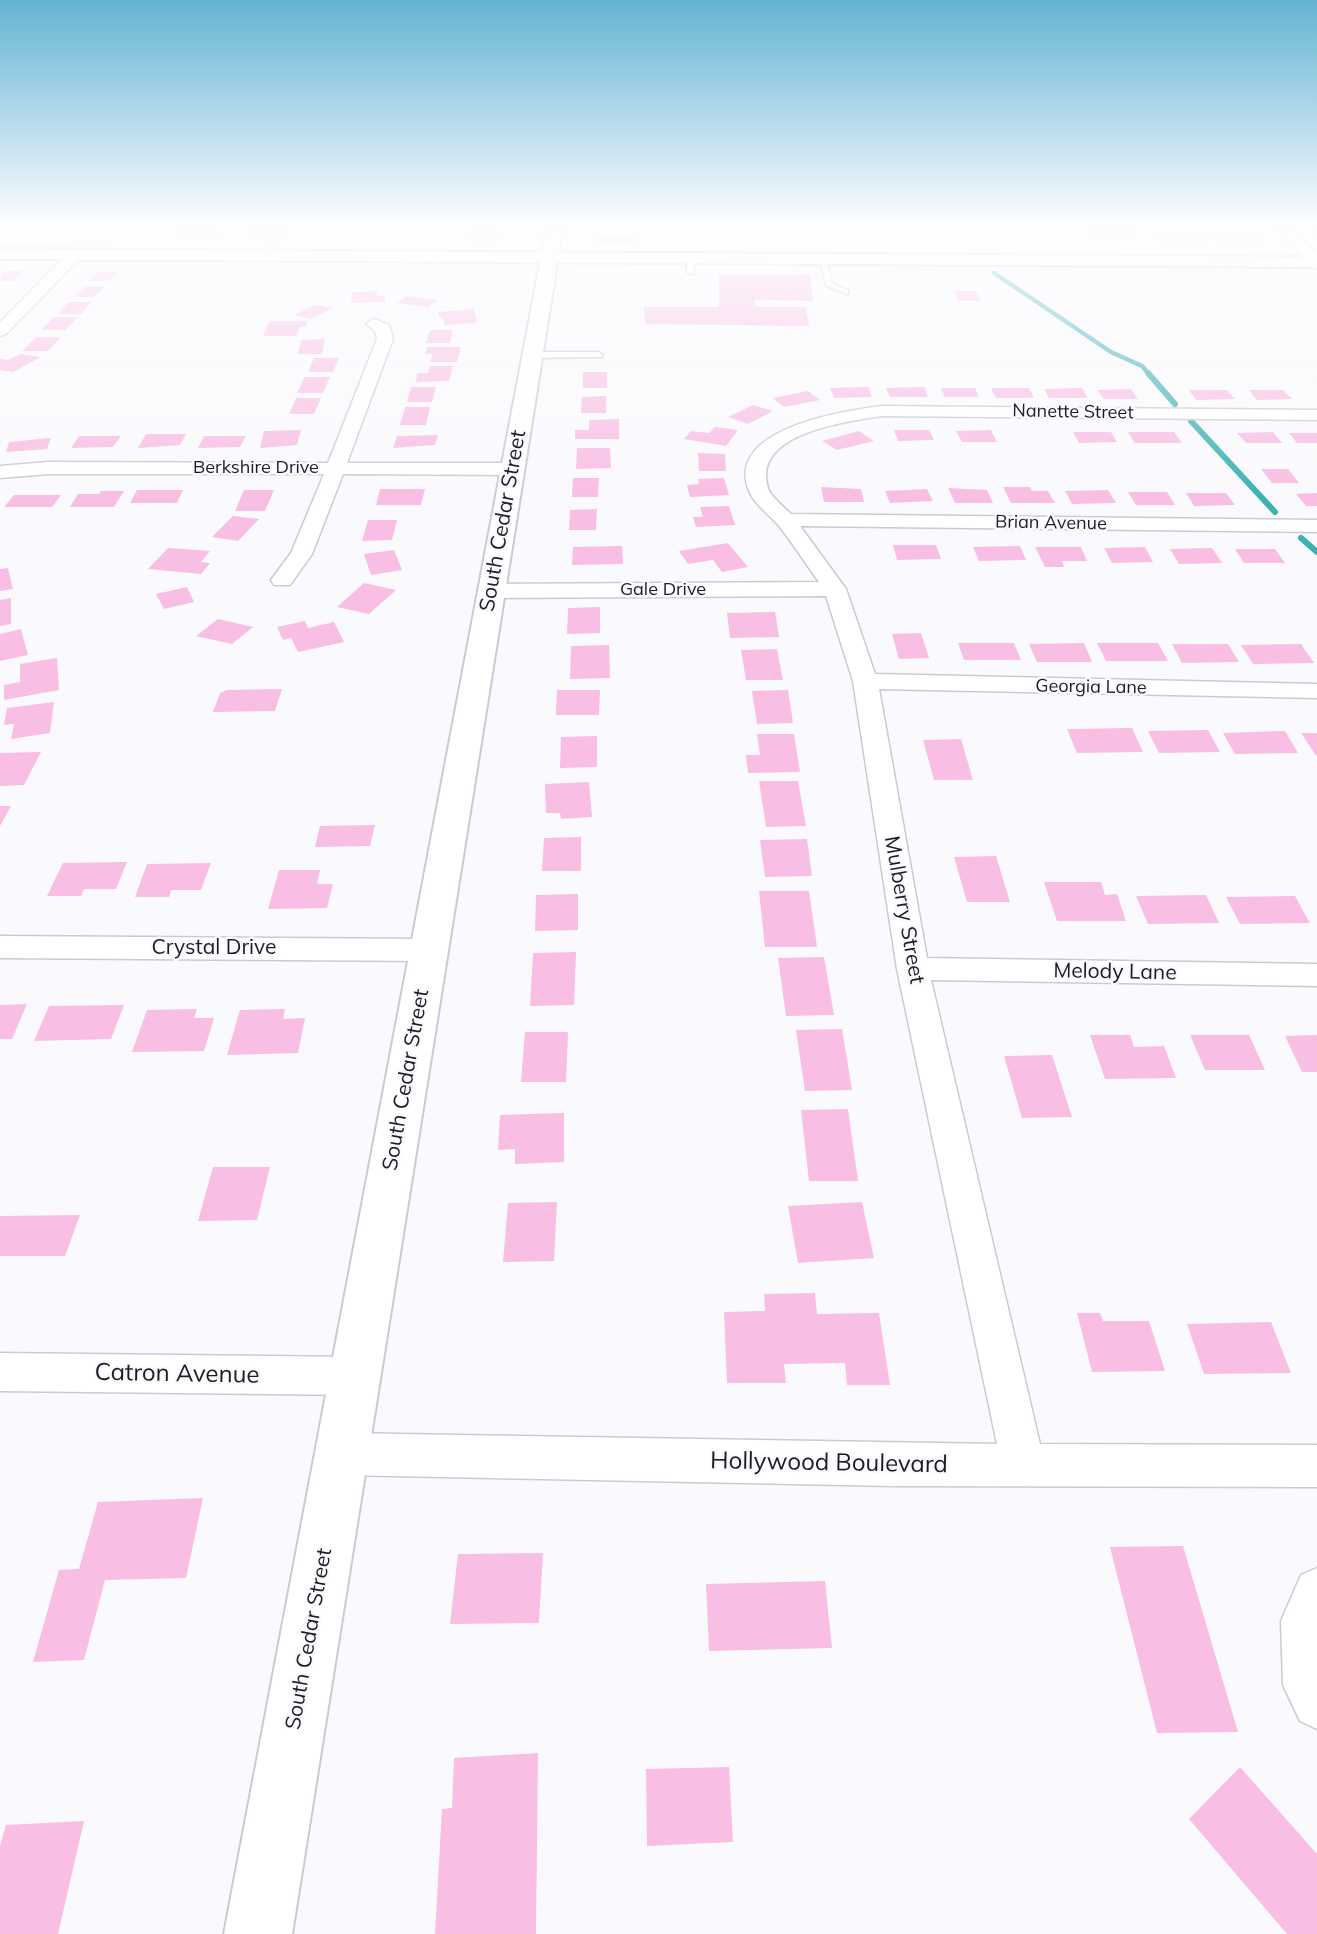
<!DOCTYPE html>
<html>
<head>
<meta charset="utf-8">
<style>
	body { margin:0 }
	canvas { display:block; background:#fafafe }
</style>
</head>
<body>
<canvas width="1317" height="1934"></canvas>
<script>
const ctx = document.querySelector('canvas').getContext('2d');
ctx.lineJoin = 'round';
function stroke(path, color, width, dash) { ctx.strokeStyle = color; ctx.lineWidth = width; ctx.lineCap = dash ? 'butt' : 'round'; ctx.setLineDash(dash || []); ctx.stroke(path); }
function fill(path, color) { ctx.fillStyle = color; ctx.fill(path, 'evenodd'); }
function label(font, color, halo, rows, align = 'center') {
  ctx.font = font + ' Mulish,sans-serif'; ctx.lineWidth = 5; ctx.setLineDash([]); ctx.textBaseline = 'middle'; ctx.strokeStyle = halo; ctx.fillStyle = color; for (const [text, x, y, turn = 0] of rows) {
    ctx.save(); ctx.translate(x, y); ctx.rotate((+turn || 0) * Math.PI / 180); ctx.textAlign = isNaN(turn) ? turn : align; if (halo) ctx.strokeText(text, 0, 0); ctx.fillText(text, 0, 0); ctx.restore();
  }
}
const streamFar1 = new Path2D(`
	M994 273 1111 352 1142 366 1149 374`);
const stream = new Path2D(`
	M1148 373 1175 404
	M1191 421 1275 512
	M1301 538 1317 552`);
const building = new Path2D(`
	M177 226H218L219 234 192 241 191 237 177 238Z
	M473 226H499L496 241H469Z
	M1092 226H1117L1137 228 1134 239 1089 235Z
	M1151 230H1195L1206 241H1162Z
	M1210 230H1229L1233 233H1237L1234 230H1254L1266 242H1221Z
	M598 237H638V243H598Z
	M3 271H23L14 281H0Z
	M97 272H117L109 281H88Z
	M719 274H810L813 301 755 300 756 307H806L809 326 645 324 644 307H719Z
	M104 286 95 297H74L84 287Z
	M377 291V296H385V302L351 303 352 292Z
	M954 291H976L981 301H959Z
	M407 296 437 300 428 307 397 303Z
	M68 302H91L81 314H58Z
	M316 305 333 308 311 319 293 315Z
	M474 309 477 323 444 325 443 317H439L438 312Z
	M54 317H78L65 330H41Z
	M270 321H308L305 327H300L296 336H263Z
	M430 330H453L450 343H426Z
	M36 337H61L48 351H22Z
	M325 339 322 354H298L301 340Z
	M427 347H461L457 362H430L433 354H425Z
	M20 354 41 357 13 372 0 370V359L8 360Z
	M314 358H339L333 372H308Z
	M430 366H453L449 381 415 382 418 373H428Z
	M583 372H607V388H583Z
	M305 377H330L323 393H297Z
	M411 387H436L432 402H407Z
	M868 387 872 397 834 398 830 388Z
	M924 387 928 397H890L886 388Z
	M941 388H975L979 397H945Z
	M991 388H1029L1034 398H996Z
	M1082 388 1088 398H1049L1044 389Z
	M1131 389 1138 399H1104L1097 390Z
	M1189 390H1227L1235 399 1196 400Z
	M1249 390H1283L1292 399 1257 400Z
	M808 391 820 400 784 407 773 398Z
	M606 396V413H581L582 397Z
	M296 398H321L314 414H289Z
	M753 405 773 411 748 424 728 417Z
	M405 407H430L426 425H400Z
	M619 419V439H575V430H589V420Z
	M715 427 738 430 726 446 684 439 691 431 709 433Z
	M301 430 297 445 260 448 264 431Z
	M894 430H929L934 440 898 441Z
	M991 430 997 442H962L956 431Z
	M859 431 874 441 837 450 822 441Z
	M1073 432H1111L1117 442 1079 443Z
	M1128 432H1174L1182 443H1135Z
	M1273 432 1282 443H1246L1237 433Z
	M1289 433H1317V443H1297Z
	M146 434H186L180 445 138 448Z
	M438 435 435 445 393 448 397 436Z
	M79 436H121L113 447 71 448Z
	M204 436H246L240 447 198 448Z
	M51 438 47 449 6 452 9 442Z
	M577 448H610L611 468 576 469Z
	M698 453 725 454 726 471H699Z
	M1261 469H1288L1299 483H1272Z
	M573 478H599L598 497H572Z
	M724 478 729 495 690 497 687 485 699 484 698 479Z
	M821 487 861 489 864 502H824Z
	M1003 487H1030L1032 491H1048L1055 503H1011Z
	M948 488 987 490 993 503H955Z
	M380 489H425L421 505H376Z
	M927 489 933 501 890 503 885 491Z
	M137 490H183L177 503H130Z
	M244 490H274L265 511H235Z
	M1108 490 1116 503 1072 504 1065 491Z
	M101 491H124L114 507H70L78 494H99Z
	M1128 492H1167L1175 505H1136Z
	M1186 493H1226L1235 505 1194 506Z
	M1317 493V506H1306L1296 494Z
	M14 495H61L52 507H4Z
	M729 506 735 525 696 527 693 517H703L700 507Z
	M597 509 596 530H569L570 510Z
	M233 516 259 519 238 541 212 537Z
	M368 520H397L392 540 362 541Z
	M728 543 748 567 722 572 713 560 688 564 679 551Z
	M893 545H936L941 559 897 560Z
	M622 546 623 564 572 565 573 547Z
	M1020 546 1026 560 979 561 973 547Z
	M1035 547H1081L1087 561H1062L1064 567H1045Z
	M1145 547 1153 562 1112 563 1104 548Z
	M168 548 210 551 201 562 210 563 201 574 148 569Z
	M1212 548 1222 563 1179 564 1170 549Z
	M1235 549H1275L1285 563H1244Z
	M394 550 402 570 371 575 364 554Z
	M8 568 13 589 0 591V569Z
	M364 583 396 590 369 614 337 607Z
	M187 587 194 602 164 609 156 594Z
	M11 598V624L0 626V600Z
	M600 607V633L567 634 568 608Z
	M775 612 779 637 730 638 727 613Z
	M218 619 253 627 232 644 196 636Z
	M305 621 308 628 334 622 344 642 298 652 291 638 283 640 277 627Z
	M21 629 28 655 0 661V634Z
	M921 633 929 658 899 659 892 634Z
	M958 643H1014L1021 660H964Z
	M1084 643 1092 662H1037L1029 644Z
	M1097 643H1158L1168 661H1106Z
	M1172 644H1228L1239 662 1182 663Z
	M1301 644 1314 663 1253 664 1241 645Z
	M609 645 610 678 570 679 571 646Z
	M777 649 783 680H746L741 650Z
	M57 658 59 690 4 700V685L20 682V664Z
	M282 689 275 711 213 712 220 693 227 690Z
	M557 690H600L599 715H556Z
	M788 690 793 723 757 724 752 691Z
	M54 702 50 733 11 739 14 724 4 725 7 708Z
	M1132 728 1143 752 1077 753 1067 729Z
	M1208 730 1220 752 1159 753 1148 731Z
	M1285 731 1298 753 1235 754 1223 733Z
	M1301 733H1317V757Z
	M757 734H794L800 772 748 773 746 755H760Z
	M597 736V767L560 768 561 737Z
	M961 739 973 780H934L923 740Z
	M41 752 24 785 0 786V753Z
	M759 781H798L806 826 766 827Z
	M589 782 592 817 561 819 560 813H546L545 784Z
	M0 806H11L0 826Z
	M375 825 370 846 315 847 320 826Z
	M581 837V871H542L544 838Z
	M807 839 812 876 765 877 760 840Z
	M996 856 1010 902H967L954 857Z
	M127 862 116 889H84L81 896H47L63 863Z
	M211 863 201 890H171L169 897H135L147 864Z
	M279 870H320L317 884H333L327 908 268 909Z
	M1044 882H1101L1105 895 1117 894 1126 921H1057Z
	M759 891H809L817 947H765Z
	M578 894V930L535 931 536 895Z
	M1206 895 1219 923 1148 924 1136 896Z
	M1295 896 1310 923 1240 924 1226 897Z
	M576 952 574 1005 530 1006 533 953Z
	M824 957 834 1015 786 1016 778 958Z
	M27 1004 12 1039H0V1005Z
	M124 1005 111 1039 34 1041 49 1006Z
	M197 1009 194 1018H214L204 1051 132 1052 147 1010Z
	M285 1009 283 1019 305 1018 298 1053 227 1055 240 1010Z
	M842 1029 852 1090 805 1091 796 1030Z
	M525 1032H568L566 1082H521Z
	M1090 1035H1130L1134 1047 1164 1046 1176 1078 1105 1079Z
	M1190 1035H1249L1265 1070H1205Z
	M1317 1035V1072H1302L1285 1036Z
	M1052 1055 1072 1117 1022 1118 1004 1056Z
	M848 1109 858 1181H809L801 1110Z
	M564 1113V1162L515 1164V1149L498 1150 500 1115Z
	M213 1167H270L257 1220 198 1221Z
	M557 1202 554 1261 503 1262 508 1203Z
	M862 1202 874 1258 798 1263 788 1206Z
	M80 1215 65 1256H0V1216Z
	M815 1293 817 1314 879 1313 890 1385H847L845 1363 784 1364 786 1383H727L724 1312 765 1311 764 1294Z
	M1077 1313H1100L1103 1321H1149L1165 1371 1092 1372Z
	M1271 1322 1291 1373 1204 1374 1187 1324Z
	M203 1498 186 1578 105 1580 84 1660 33 1662 59 1570 79 1569 98 1502Z
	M1183 1546 1238 1732 1157 1733 1110 1547Z
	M543 1553 539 1623 450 1624 458 1554Z
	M825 1581 832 1648 709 1651 706 1584Z
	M538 1753 536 1934H435L442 1809 452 1808 454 1758Z
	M729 1767 733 1842 647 1846 646 1769Z
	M1240 1767 1317 1854V1934H1287L1189 1819Z
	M84 1821 58 1934H0V1846L6 1825Z`);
const service = new Path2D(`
	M248 226H255L258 232H276L279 226H286L265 258 261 256 274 236 254 235Z
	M1313 226H1317V231L1315 230Z
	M687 256 694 258V274L687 272Z
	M819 257 826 259 832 283 848 290V294L826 286Z
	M599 352 603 355 602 357 532 358 528 355 532 352Z`);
const minor = new Path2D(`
	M1275 226H1290L1317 255V268L1312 267Z
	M75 251 80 252V258L6 334 0 336V322L70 252Z
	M374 319 389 325 393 339 347 463H512L522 469 512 475 343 474 312 554 290 585H274L271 580 291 553 324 474H48L0 478V466L48 462 328 463 377 339 375 331 366 324Z
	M882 406 1317 410V420L882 416C850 421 769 431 766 473 766 481 767 488 771 494 777 501 784 508 791 514L1317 520V532L800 526 846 589 875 674 1317 684V698L879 689 927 958 1317 964V986L931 980 1040 1444 1317 1445V1487L893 1486 341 1475 326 1469 319 1454 326 1439 341 1433 997 1444 897 969 853 681 826 596 490 598 482 596 479 591 482 586 490 584 819 582C806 564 793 544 779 526 770 515 756 506 750 493 721 429 843 411 882 406Z
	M0 936 428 939 439 942 444 950 439 958 428 961 0 958Z
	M0 1353 355 1357 370 1362 376 1376 370 1390 355 1395 0 1391Z
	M1317 1568V1729L1300 1721 1283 1685 1281 1621 1301 1575Z`);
const tertiary = new Path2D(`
	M0 249 1317 257V267L0 259Z`);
const secondary = new Path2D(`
	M547 226H563L292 1934H224Z`);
const farStreetnames = [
	["Nanette Street",1073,412,1],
	["Berkshire Drive",256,468],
	["Brian Avenue",1051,523,1],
	["Gale Drive",663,590],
	["Georgia Lane",1091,687,1]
];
const streetNames = [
	["South Cedar Street",503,521,-80],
	["Mulberry Street",904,910,80],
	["Crystal Drive",214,948],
	["Melody Lane",1115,972,1],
	["South Cedar Street",406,1080,-80],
	["South Cedar Street",309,1639,-80]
];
const nearStreetnames = [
	["Catron Avenue",177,1374,1],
	["Hollywood Boulevard",829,1463,1]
];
stroke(streamFar1, '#3cb1b3', 4.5);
stroke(stream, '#3cb1b3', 6);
fill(building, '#f8bee3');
stroke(service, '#cacad4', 3);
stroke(minor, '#cacad4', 3);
stroke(tertiary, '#cacad4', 4);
stroke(secondary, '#cacad4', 4);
fill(service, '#fff');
fill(minor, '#fff');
fill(tertiary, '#fff');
fill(secondary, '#fff');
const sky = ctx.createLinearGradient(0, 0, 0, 497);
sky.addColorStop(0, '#63b3d3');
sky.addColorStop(0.45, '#fdfdff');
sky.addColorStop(1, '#fdfdff00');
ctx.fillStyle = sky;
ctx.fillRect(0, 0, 1317, 497);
label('18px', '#1d1c20', '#fafafe', farStreetnames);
label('21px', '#1d1c20', '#fafafe', streetNames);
label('24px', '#1d1c20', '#fafafe', nearStreetnames);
</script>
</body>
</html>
